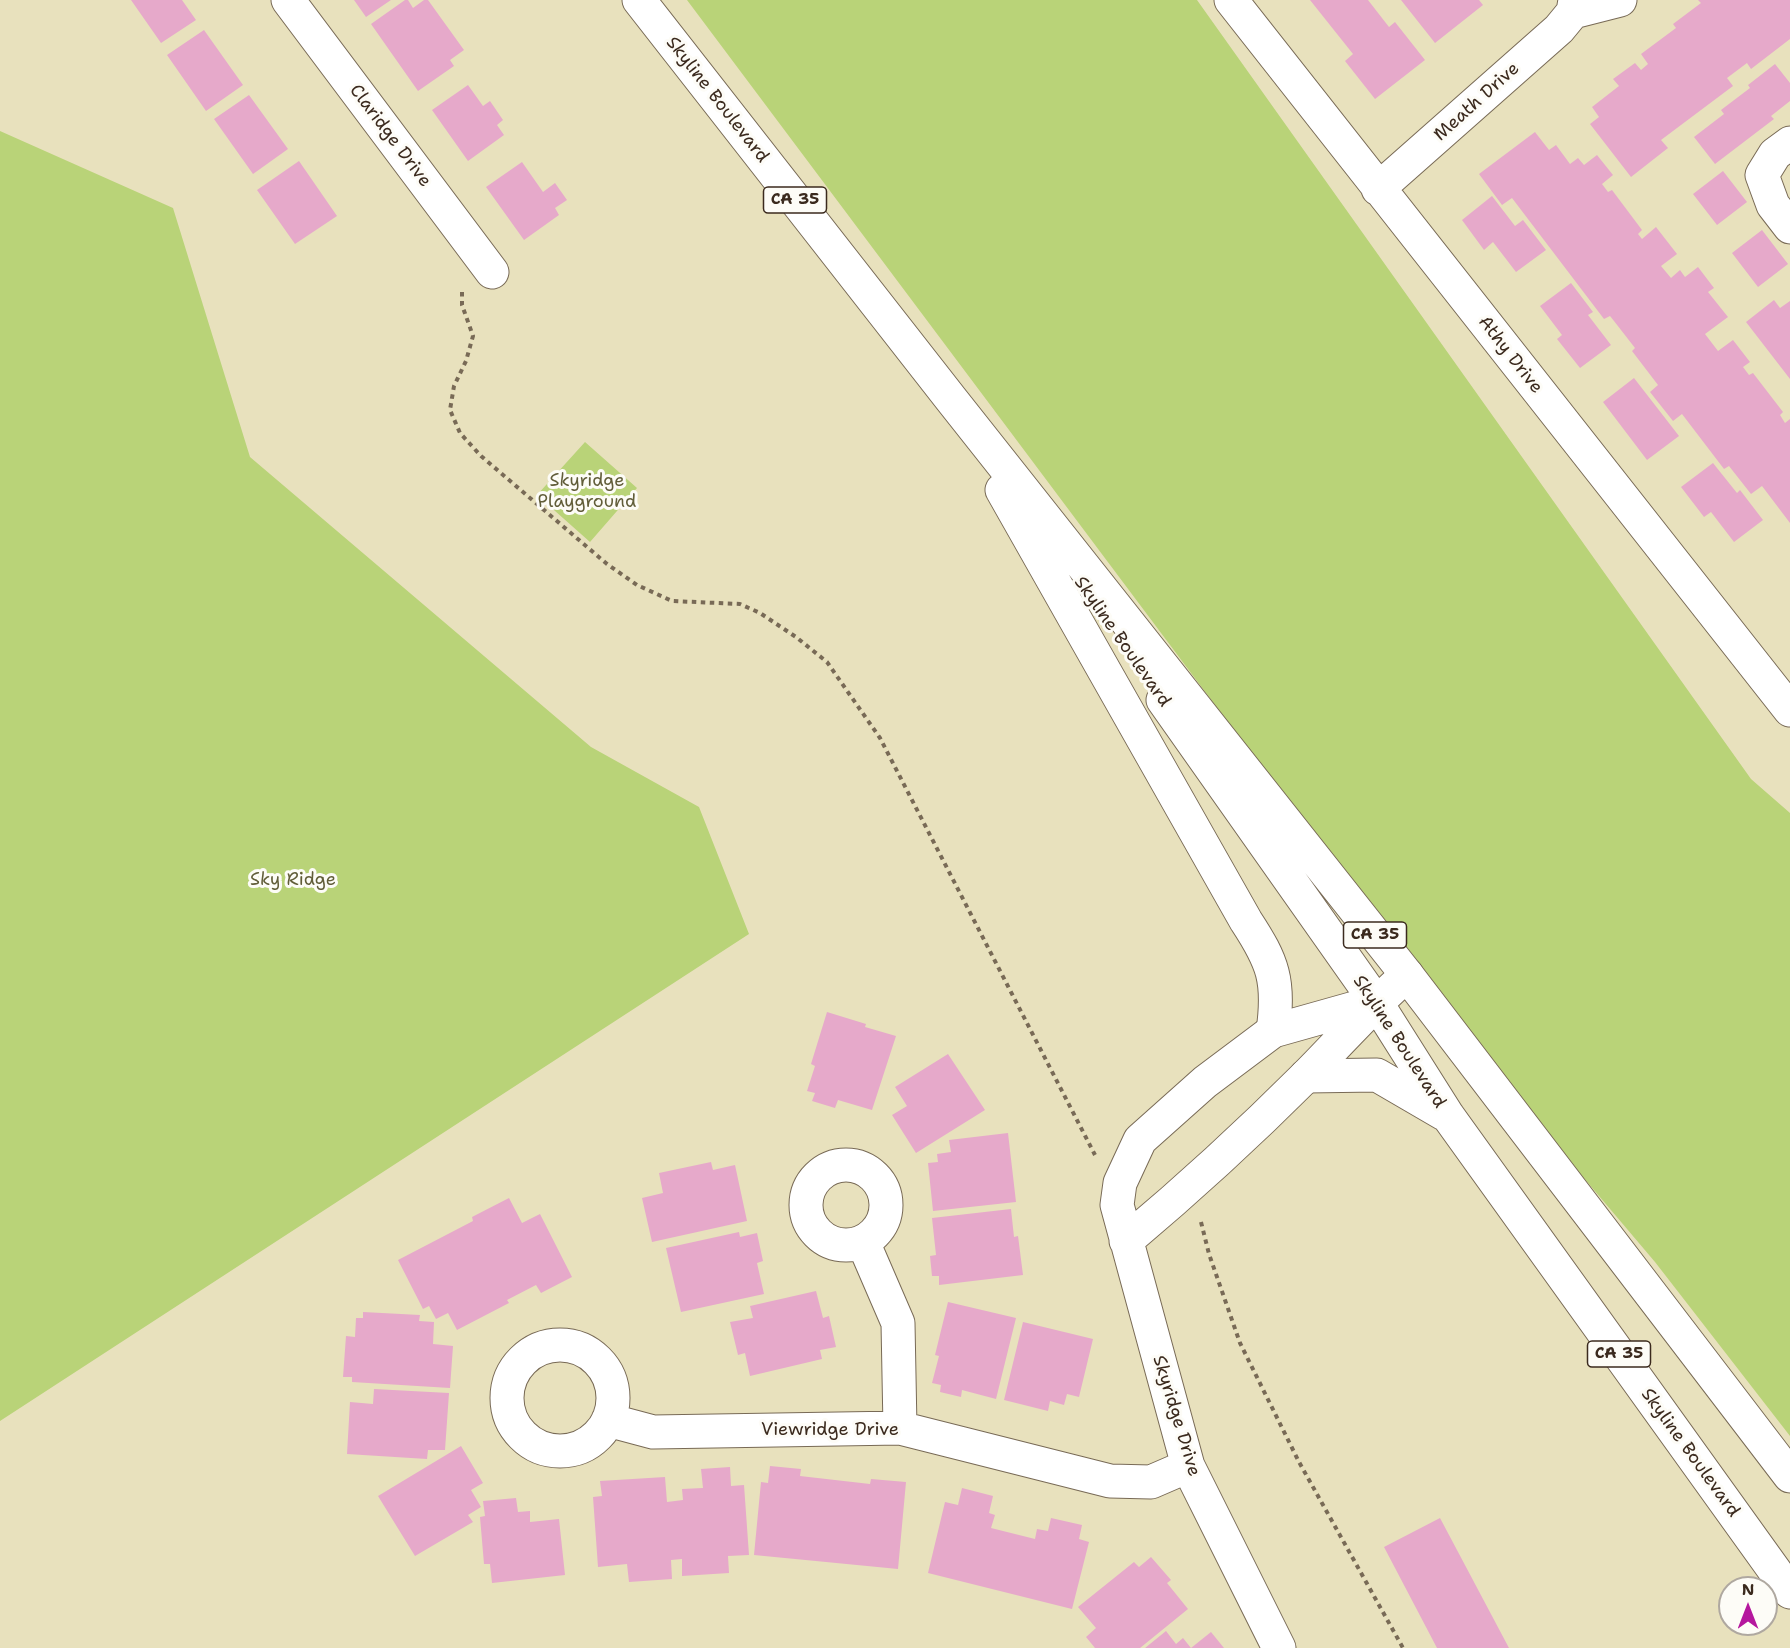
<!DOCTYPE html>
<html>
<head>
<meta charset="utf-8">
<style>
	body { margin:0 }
	#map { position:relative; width:1790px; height:1648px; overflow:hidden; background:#e8e1bd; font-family:"Shantell Sans",sans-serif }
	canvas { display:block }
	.north { position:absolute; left:1718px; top:1576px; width:60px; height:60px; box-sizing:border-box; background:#fdfcf7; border:2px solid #afa8a0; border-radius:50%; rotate:0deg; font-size:16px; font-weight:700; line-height:24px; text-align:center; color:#3b2a1e }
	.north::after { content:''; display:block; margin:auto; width:21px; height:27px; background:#b5179e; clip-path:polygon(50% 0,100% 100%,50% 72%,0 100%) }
</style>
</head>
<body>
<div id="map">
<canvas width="1790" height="1648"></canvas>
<div class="north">N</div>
</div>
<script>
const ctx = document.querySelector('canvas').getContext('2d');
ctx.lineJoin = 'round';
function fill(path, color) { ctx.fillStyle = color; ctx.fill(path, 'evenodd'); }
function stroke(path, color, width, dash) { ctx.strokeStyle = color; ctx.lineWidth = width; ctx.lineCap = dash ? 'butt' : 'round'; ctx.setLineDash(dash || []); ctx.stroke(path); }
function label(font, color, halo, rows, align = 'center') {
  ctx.font = font + ' "Shantell Sans",sans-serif'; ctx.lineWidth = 6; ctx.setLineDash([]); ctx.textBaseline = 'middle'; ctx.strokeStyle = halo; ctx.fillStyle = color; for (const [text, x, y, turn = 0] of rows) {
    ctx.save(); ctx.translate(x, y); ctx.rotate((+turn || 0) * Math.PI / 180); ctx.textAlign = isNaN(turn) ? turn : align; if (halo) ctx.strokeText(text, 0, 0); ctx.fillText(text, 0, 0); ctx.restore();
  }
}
const green = new Path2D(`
	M687 0H1197L1751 779 1790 813V1436L1655 1262 1399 960 1343 876Z
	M0 131 173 208 250 457 591 747 699 807 749 934 0 1421Z
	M585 442 637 488 590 542 537 495Z`);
const building = new Path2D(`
	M131 0H182L196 20 161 43Z
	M354 0H391L366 17Z
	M405 0H408L413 8 424 0H428L464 50 450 60 454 66 418 91 371 24Z
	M1310 0H1368L1389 27 1395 22 1425 60 1375 99 1345 61 1353 54Z
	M1401 0H1479L1483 5 1435 43Z
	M1698 0H1790V39L1751 69 1747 63 1727 78 1733 86 1661 140 1668 148 1631 177 1590 124 1599 117 1592 107 1619 86 1613 79 1635 63 1641 70 1648 64 1641 54 1676 28 1673 24 1701 3Z
	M204 30 243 85 206 111 167 55Z
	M1775 64 1790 83V101L1771 116 1774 119 1715 164 1694 137 1724 114 1721 110 1750 88 1748 85Z
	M468 85 483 106 490 101 503 120 497 125 504 135 468 161 432 110Z
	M249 95 288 149 253 174 214 119Z
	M1535 132 1549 150 1556 145 1570 164 1578 158 1584 165 1597 155 1613 175 1602 184 1608 192 1612 190 1642 230 1638 234 1642 239 1656 227 1677 254 1661 266 1671 278 1680 270 1685 277 1698 267 1714 288 1708 292 1728 317 1705 334 1718 351 1733 340 1750 362 1743 367 1749 375 1753 373 1783 412 1780 415 1785 423 1790 419V523L1762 486 1751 494 1729 466 1724 469 1682 414 1673 421 1650 392 1658 385 1632 351 1635 348 1614 321 1610 316 1604 319 1512 198 1502 205 1479 174Z
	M299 161 337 216 295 244 257 190Z
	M522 162 543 192 555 183 567 200 555 208 559 215 524 240 486 187Z
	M1723 171 1747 202 1717 225 1693 194Z
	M1492 196 1515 226 1523 220 1546 250 1516 272 1493 242 1484 250 1462 220Z
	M1762 230 1788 264 1758 287 1732 253Z
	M1571 283 1593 312 1588 315 1611 345 1580 368 1557 339 1562 335 1540 306Z
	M1774 300 1780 308 1790 301V379L1746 322Z
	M1634 378 1679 436 1647 460 1603 402Z
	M1713 463 1737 493 1740 490 1763 520 1734 542 1711 512 1704 517 1681 487Z
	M827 1012 866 1024 865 1027 896 1036 872 1110 838 1100 835 1108 812 1101 815 1093 807 1091 815 1066 811 1064Z
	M948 1054 985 1110 916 1153 892 1115 907 1106 895 1087Z
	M1008 1133 1016 1202 933 1211 928 1163 938 1162 937 1154 951 1152 949 1140Z
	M711 1162 713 1170 735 1165 747 1221 652 1242 642 1198 663 1193 659 1173Z
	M509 1198 522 1223 540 1214 572 1277 541 1293 536 1285 507 1300 509 1303 457 1330 448 1313 436 1319 429 1306 423 1309 398 1260 473 1221 472 1217Z
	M1011 1209 1014 1237 1018 1236 1023 1275 939 1285V1276H932L930 1256 936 1255 932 1218Z
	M739 1232 740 1237 757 1233 763 1261 757 1263 764 1294 681 1312 666 1248Z
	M816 1291 823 1318 829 1316 836 1347 820 1350 822 1359 750 1376 745 1353 738 1355 730 1322 753 1318 750 1306Z
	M948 1302 1016 1318 996 1399 962 1390 961 1397 940 1392 941 1385 932 1383 939 1356 935 1355Z
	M363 1312 420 1315 419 1321 434 1322 433 1344 453 1346 450 1388 352 1382V1377H343L346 1336 355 1337 356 1318H363Z
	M1023 1322 1093 1339 1079 1397 1067 1394 1064 1405 1050 1401 1048 1411 1004 1400Z
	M374 1389 449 1393 445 1450H428L427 1459 347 1454 350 1402 373 1404Z
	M461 1446 483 1483 471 1490 481 1507 468 1515 473 1522 415 1556 378 1496Z
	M770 1466 801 1469 800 1476 870 1484 871 1479 906 1482 898 1569 754 1555 761 1482 768 1483Z
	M730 1467 731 1486 744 1485 749 1555 728 1556 729 1573 682 1576V1559L671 1560 672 1579 629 1582 627 1564 598 1567 593 1497 602 1496 600 1481 665 1477 667 1502 683 1500 682 1489 703 1488 701 1469Z
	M962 1488 993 1496 989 1513 995 1515 991 1528 1035 1539 1037 1529 1048 1531 1051 1518 1082 1525 1079 1539 1089 1542 1072 1609 928 1573 945 1502 958 1505Z
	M516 1498 518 1512 530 1511V1522L559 1519 565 1575 492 1583 490 1564H484L480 1517 485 1516 483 1501Z
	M1440 1518 1509 1648H1437L1384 1547Z
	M1151 1557 1171 1580 1167 1583 1188 1609 1140 1648H1095L1086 1637 1096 1628 1078 1607 1134 1562 1139 1567Z
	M1166 1631 1176 1644 1183 1638 1191 1648 1211 1632 1224 1648H1145Z`);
const path = new Path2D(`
	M462 292V305L473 336 466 361 454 386 450 410 460 433 481 456 607 564 637 585 672 601 740 604 760 613 796 637 827 662 880 738 1095 1155
	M1201 1222 1209 1254 1240 1343 1299 1462 1403 1648`);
const minor = new Path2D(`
	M288 0 492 272
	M1231 0 1790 710
	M1573 12 1620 0
	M1378 189 1559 29 1573 12 1575 0
	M1790 227 1773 205 1762 175 1775 154 1790 143
	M806 1205a40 40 0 1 1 80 0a40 40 0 1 1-80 0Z
	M1126 1241C1188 1189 1249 1133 1306 1076 1340 1042 1370 1007 1407 975
	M863 1242 898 1323 900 1428
	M507 1398a53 53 0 1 1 106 0a53 53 0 1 1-106 0Z
	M608 1420 653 1432 900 1428 1110 1481 1151 1482 1188 1466
	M1279 1648 1188 1466 1117 1205 1120 1183 1140 1140 1205 1082 1273 1031 1376 1002`);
const major = new Path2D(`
	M639 0 951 399 1407 975 1790 1476
	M1002 490 1246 921C1273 962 1280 981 1273 1031
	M1163 700 1376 1002 1448 1116 1790 1592
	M1306 1076 1377 1075 1444 1114`);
const shields = [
	[795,200,63],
	[1375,935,63],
	[1619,1354,63]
];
const shieldNames = [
	["CA 35",795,200],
	["CA 35",1375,935],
	["CA 35",1619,1354]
];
const streetNames = [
	["Skyline Boulevard",717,100,52],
	["Meath Drive",1477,102,-42],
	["Claridge Drive",390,136,53],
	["Athy Drive",1510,355,52],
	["Skyline Boulevard",1122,642,55],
	["Skyline Boulevard",1399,1042,57],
	["Skyridge Drive",1176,1416,73],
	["Viewridge Drive",830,1430],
	["Skyline Boulevard",1690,1453,54]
];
const parkNames = [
	["Skyridge",587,481],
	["Playground",587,502],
	["Sky Ridge",293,880]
];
fill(green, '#b9d378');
fill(building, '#e6a9ca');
stroke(minor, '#786a56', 35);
stroke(major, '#786a56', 35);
stroke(path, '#786a56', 4, [4.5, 4.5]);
stroke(minor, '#fff', 33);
stroke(major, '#fff', 33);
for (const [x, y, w] of shields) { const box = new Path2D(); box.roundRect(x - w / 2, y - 13, w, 26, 4.5); ctx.fillStyle = '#fdfcf7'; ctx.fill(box); stroke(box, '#3b2a1e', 1.5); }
label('bold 16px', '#3b2a1e', null, shieldNames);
label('18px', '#3b2a1e', '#fdfcf7', streetNames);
label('18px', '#615d39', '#fdfcf7', parkNames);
</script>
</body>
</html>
